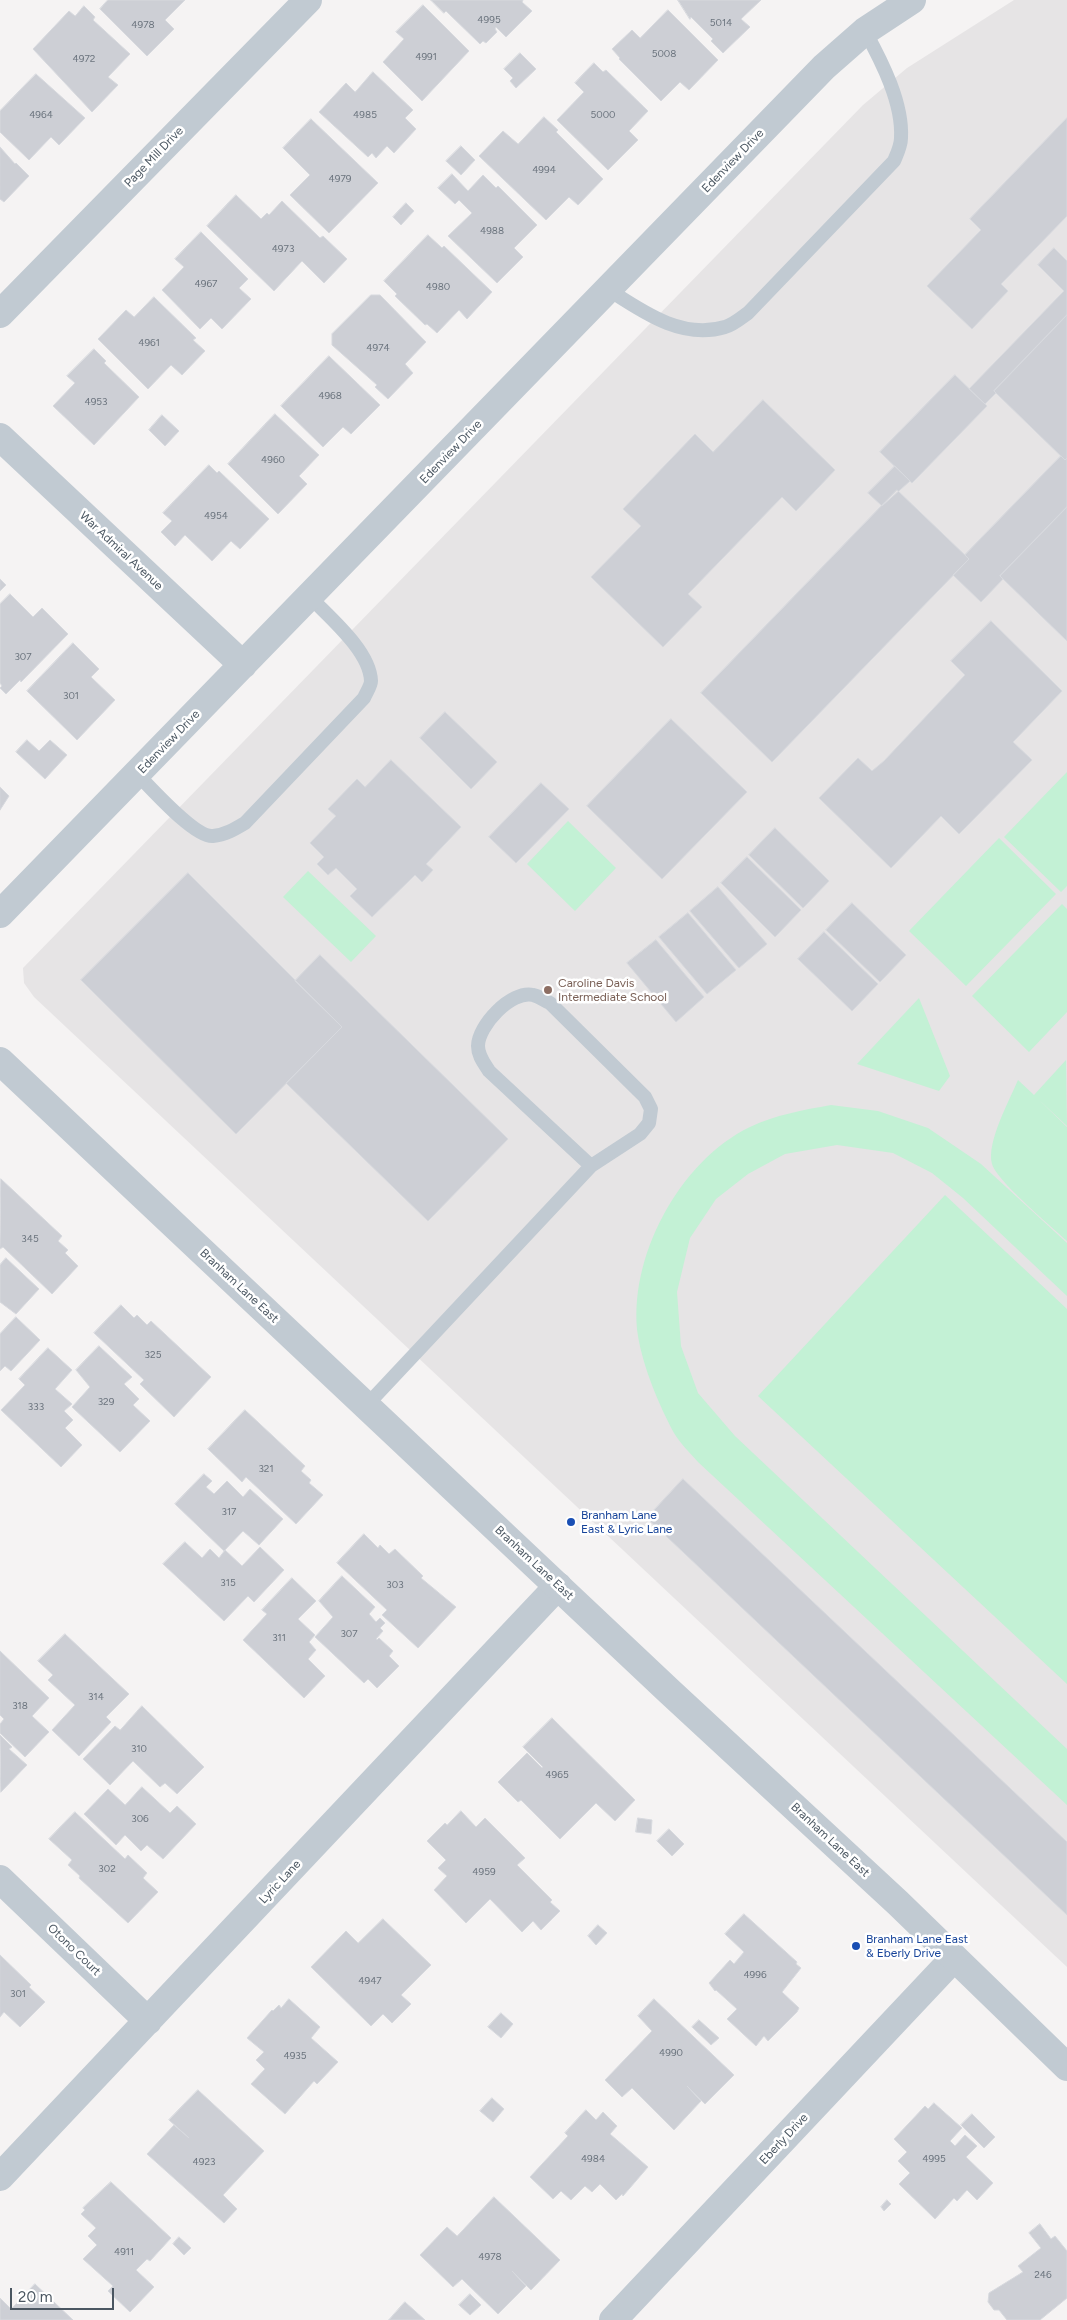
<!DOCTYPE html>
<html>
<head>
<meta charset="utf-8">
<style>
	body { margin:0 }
	#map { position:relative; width:1067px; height:2320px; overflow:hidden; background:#f5f3f3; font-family:Figtree,sans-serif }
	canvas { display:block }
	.scale { position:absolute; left:10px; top:2288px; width:104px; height:22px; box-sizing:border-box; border:2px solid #4a5661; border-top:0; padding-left:6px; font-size:15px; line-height:18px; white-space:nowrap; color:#4a5661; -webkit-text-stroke:4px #fff; paint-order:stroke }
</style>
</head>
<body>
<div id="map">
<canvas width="1067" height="2320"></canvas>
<div class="scale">20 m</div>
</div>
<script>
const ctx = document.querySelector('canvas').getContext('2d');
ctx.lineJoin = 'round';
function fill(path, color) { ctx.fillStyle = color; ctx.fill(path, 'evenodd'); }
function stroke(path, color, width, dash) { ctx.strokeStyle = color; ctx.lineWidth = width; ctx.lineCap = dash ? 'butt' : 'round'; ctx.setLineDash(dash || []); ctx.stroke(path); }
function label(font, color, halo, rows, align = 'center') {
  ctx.font = font + ' Figtree,sans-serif'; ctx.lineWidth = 5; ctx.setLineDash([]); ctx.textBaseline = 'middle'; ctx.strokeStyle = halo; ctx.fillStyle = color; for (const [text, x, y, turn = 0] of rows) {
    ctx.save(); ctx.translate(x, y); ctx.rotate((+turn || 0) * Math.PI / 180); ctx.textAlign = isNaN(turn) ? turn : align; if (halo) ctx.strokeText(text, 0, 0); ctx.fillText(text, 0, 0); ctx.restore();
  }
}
const education = new Path2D(`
	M1014 0H1067V1967L34 997 24 983 23 968 863 105 907 68Z`);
const green = new Path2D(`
	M1067 772V886L1061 892 1004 837Z
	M568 821 616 868 575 911 527 864Z
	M999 838 1056 894 966 986 909 931Z
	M308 871 376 936 351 962 283 897Z
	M1062 904 1067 909V1012L1029 1052 972 996Z
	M919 998 950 1076 939 1091 857 1064Z
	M1066 1060 1067 1126 1038 1099 1067 1127V1241C1052 1227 996 1180 992 1164 986 1143 1010 1099 1018 1080L1034 1095Z
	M831 1105 878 1111 928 1128 981 1164 1067 1243V1296L963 1198 932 1173 893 1153 837 1145 785 1154 748 1174 716 1199 690 1238 677 1292 681 1346 698 1393 735 1436 1067 1749V1805L698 1462C690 1453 680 1443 674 1433 659 1405 643 1367 638 1336 627 1259 679 1161 750 1127 775 1115 803 1110 831 1105Z
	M945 1195 1067 1309V1684L758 1396Z`);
const building = new Path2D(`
	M108 0H185L165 20 174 29 147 56 100 9Z
	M431 0H523L522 2 532 11 506 37 496 27 495 29 497 32 486 43 483 41 480 44 446 11 444 13Z
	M678 0H761L741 19 750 27 723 53 711 41 713 39 691 17 690 19Z
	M423 5 469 51 422 101 383 62 404 39 396 32Z
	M84 6 95 17 93 20 130 54 108 77 118 85 92 112 33 49 69 11 75 16Z
	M668 10 718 60 689 90 680 82 661 101 619 59 620 58 612 49 632 30 640 38Z
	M520 53 536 69 516 88 510 81 513 78 504 69Z
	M594 63 603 72 606 70 648 111 629 131 638 140 608 170 557 120 584 92 575 83Z
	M373 72 413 110 405 118 416 129 394 153 387 146 376 158 372 153 368 157 319 112 346 83 355 92Z
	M36 74 85 118 59 145 51 137 29 160 0 132V111Z
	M544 117 558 130 556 132 603 179 578 205 569 197 546 220 479 156 503 131 518 144Z
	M1067 118V216L1001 284 1008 291 972 329 927 286 981 230 970 219Z
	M311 119 378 183 329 233 290 195 310 175 283 148Z
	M461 146 475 160 461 175 446 161Z
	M0 147 15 164 16 163 29 176 4 202 0 199Z
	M452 174 468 191 483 175 496 188 498 186 537 225 514 248 523 257 497 283 448 236 472 213 459 200 455 204 438 188Z
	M236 195 261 219 267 213 269 215 282 201 320 238 323 236 347 259 324 283 302 261 274 291 207 226Z
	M406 203 414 211 401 225 393 217Z
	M201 232 248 279 239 288 251 299 222 329 211 318 200 329 162 290 184 267 175 259Z
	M428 235 442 248 444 246 492 292 467 319 459 310 437 333 427 324 425 325 395 296 397 294 384 281Z
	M1054 248 1067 261V315L994 391 996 393 985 404 969 389 1064 291 1038 265Z
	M371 295H380L426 342 405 364 413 373 388 399 375 387 377 385 332 345V334Z
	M154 297 196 338 193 340 205 351 182 375 171 365 148 389 98 339 126 310 134 317Z
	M1067 315V458L1065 460 994 391Z
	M94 349 106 361 104 363 139 397 94 445 53 406 75 383 67 376Z
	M329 356 380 405 351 434 343 427 323 447 281 406Z
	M955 375 987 406 912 483 880 452Z
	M763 400 835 470 796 511 782 497 688 594 702 607 663 647 591 577 641 526 623 509 695 434 713 452Z
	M275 414 319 455 299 476 307 484 278 514 228 464Z
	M162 415 179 431 165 446 149 430Z
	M1061 456 1065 460 1067 458V507L1000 576 1003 579 981 602 953 575 969 559 965 555Z
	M209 465 217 473 219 471 269 519 240 549 231 541 212 561 185 535 175 546 161 532 172 521 163 513Z
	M895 466 910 481 882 506 868 493Z
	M897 490 969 559 772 762 701 693Z
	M1067 507V641L1000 576Z
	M0 579 6 585 0 591Z
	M10 594 33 617 42 608 68 634 21 682 20 680 6 694 0 688 2 686 0 683V604Z
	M991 621 1062 691 1013 742 1032 760 959 834 941 816 891 868 819 798 858 758 872 771 884 761 965 675 951 661Z
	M73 643 99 669 91 677 115 700 77 740 27 691Z
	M445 712 497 762 471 789 420 738Z
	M671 719 747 792 662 879 587 806Z
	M27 740 39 751 50 740 67 755 45 779 16 752Z
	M391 760 461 827 426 864 433 870 422 882 415 875 372 917 350 896 357 889 336 868 328 875 317 864 324 857 310 843 336 816 328 809 357 779 365 787Z
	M541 783 569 809 516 863 489 837Z
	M0 787 9 796 0 810Z
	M775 828 829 881 803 908 749 855Z
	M747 857 801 910 775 937 721 883Z
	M188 873 342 1027 236 1134 81 980Z
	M718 887 767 944 739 968 690 911Z
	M852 903 906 955 880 982 826 930Z
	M688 913 736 970 707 994 659 937Z
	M824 932 878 984 852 1011 798 959Z
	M656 940 704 997 676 1022 627 963Z
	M320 955 508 1139 428 1221 286 1083 342 1027 295 981Z
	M1 1179 62 1236 58 1241 68 1250 65 1253 78 1266 52 1294 3 1247 0 1249Z
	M6 1258 39 1289 16 1314 0 1302V1265Z
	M121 1305 134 1318 137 1315 147 1325 151 1321 211 1377 174 1417 140 1384 144 1380 94 1333Z
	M16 1317 40 1340 11 1371 5 1366 0 1371V1334Z
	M99 1346 132 1377 124 1384 139 1399 133 1405 150 1421 120 1452 72 1407 90 1387 76 1370Z
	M48 1348 72 1370 55 1389 72 1404 64 1411 73 1420 65 1428 82 1445 61 1467 1 1410 25 1385 19 1379Z
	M245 1410 305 1466 301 1471 311 1480 309 1483 323 1495 296 1524 246 1477 242 1482 208 1449Z
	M204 1474 212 1481 206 1487 214 1494 227 1481 243 1497 250 1489 283 1519 259 1545 243 1531 224 1551 175 1504Z
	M683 1479 1067 1842V1915L647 1518Z
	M364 1534 378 1548 380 1545 389 1554 395 1549 423 1576 421 1578 456 1607 418 1648 382 1615 387 1610 337 1563Z
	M185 1542 202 1558 210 1549 219 1558 225 1550 242 1566 260 1547 284 1570 254 1602 248 1596 224 1621 163 1564Z
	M342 1576 375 1607 369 1614 376 1622 380 1618 385 1623 380 1628 383 1631 376 1639 377 1640 379 1638 393 1651 389 1656 399 1666 377 1688 368 1679 364 1683 315 1637 333 1617 319 1601Z
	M292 1578 316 1601 298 1619 315 1635 309 1642 316 1650 308 1659 325 1676 304 1698 243 1640 267 1614 262 1610Z
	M65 1634 129 1694 106 1717 111 1722 79 1756 52 1730 75 1705 48 1680 53 1675 38 1661Z
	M0 1651 49 1698 32 1716 49 1732 25 1757 0 1733V1724L4 1719 0 1715Z
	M142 1706 204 1767 177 1794 165 1783 160 1787 133 1761 110 1785 83 1759 115 1726 120 1730Z
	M552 1718 635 1800 615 1821 596 1803 560 1839 521 1800 518 1802 498 1782 527 1753 542 1768 543 1767 523 1747Z
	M0 1735 12 1747 9 1749 27 1765 1 1792Z
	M142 1787 170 1813 177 1806 196 1824 163 1859 147 1845 141 1851 125 1835 116 1845 84 1814 108 1789 125 1805Z
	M461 1811 476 1827 485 1818 525 1858 517 1865 552 1900 550 1902 560 1911 541 1930 533 1921 522 1932 490 1899 466 1923 434 1890 447 1876 438 1868 446 1860 427 1841 445 1823 447 1825Z
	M75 1812 125 1859 128 1855 147 1873 143 1878 158 1892 128 1923 79 1878 80 1876 68 1865 72 1860 49 1839Z
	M638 1818 652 1820 651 1834 636 1832Z
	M669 1829 684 1844 672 1856 657 1841Z
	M744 1914 797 1962 796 1964 801 1968 782 1992 799 2008 797 2012 768 2041 764 2036 756 2046 727 2019 737 2009 716 1990 715 1991 709 1983 730 1960 734 1964 744 1952 725 1934Z
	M383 1919 431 1965 401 1995 411 2004 392 2023 383 2014 371 2026 311 1967 346 1931 358 1943Z
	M598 1925 607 1933 596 1945 588 1936Z
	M0 1955 31 1985 29 1987 45 2002 20 2027 4 2012 0 2017Z
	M289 1999 320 2027 311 2038 338 2062 317 2084 314 2081 285 2114 251 2084 265 2069 256 2060 264 2052 247 2038 272 2010 273 2011 279 2005 281 2008Z
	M654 1999 734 2075 705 2104 687 2086 701 2101 674 2130 632 2088 622 2097 605 2080 652 2031 638 2016Z
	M501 2013 513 2024 501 2038 488 2027Z
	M699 2020 719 2038 711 2045 692 2027Z
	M198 2090 264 2151 223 2195 237 2209 224 2223 147 2154 174 2125 189 2138 169 2120Z
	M492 2098 504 2109 493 2122 480 2111Z
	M934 2103 962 2128 950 2141 955 2146 965 2135 977 2146 966 2157 993 2183 977 2200 967 2190 957 2201 954 2198 935 2219 899 2184 910 2173 898 2161 907 2152 894 2139 925 2106 928 2109Z
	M586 2110 596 2120 603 2112 617 2126 610 2134 648 2167 623 2196 622 2194 616 2200 600 2184 592 2192 585 2186 571 2200 561 2191 553 2199 530 2177 568 2136 565 2133Z
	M972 2114 995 2137 984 2148 961 2125Z
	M111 2182 171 2238 150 2261 147 2259 136 2270 154 2287 130 2312 108 2291 113 2286 83 2259 97 2245 88 2236 96 2228 81 2214 85 2210 83 2208Z
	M494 2197 560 2260 531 2290 512 2271 526 2286 498 2314 462 2279 453 2287 420 2255 447 2227 457 2236Z
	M887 2200 891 2204 884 2211 881 2207Z
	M1040 2224 1051 2239 1055 2236 1067 2251V2298L1040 2320H1007L999 2310H994L988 2302 989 2293 1023 2272 1018 2266 1041 2248 1029 2233Z
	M179 2237 191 2248 184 2255 173 2244Z
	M35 2284 73 2320H0V2298L11 2309Z
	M470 2294 481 2305 470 2315 459 2305Z
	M405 2302 425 2320H389Z`);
const service = new Path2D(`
	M609 290C643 312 682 340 725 327 733 325 741 318 748 313L894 161C897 154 901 146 901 138 903 103 882 62 865 31
	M138 775C151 788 195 838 213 836 225 835 235 829 245 823L364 698C366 693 371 686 371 681 370 651 330 618 310 597
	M366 1406 591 1166 640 1134 649 1123 651 1109 645 1097 550 1003C545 1001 539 996 533 995 511 990 478 1026 478 1046 478 1056 484 1063 489 1071L591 1166`);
const minor = new Path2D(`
	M0 314 308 0
	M0 437 243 665
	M0 914 824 67 865 31 912 0
	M0 1879 148 2021
	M0 2177 558 1586
	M613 2320 954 1958`);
const tertiary = new Path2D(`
	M0 1061 670 1692 898 1903 1067 2067`);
const markers = [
	[548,990,5,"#8d6e63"],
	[571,1522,5,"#1a4fb4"],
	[856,1946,5,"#1a4fb4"]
];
const numberNames = [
	["4995",489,20],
	["5014",721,23],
	["4978",143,25],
	["5008",664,54],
	["4991",426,57],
	["4972",84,59],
	["4964",41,115],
	["4985",365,115],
	["5000",603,115],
	["4994",544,170],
	["4979",340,179],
	["4988",492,231],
	["4973",283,249],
	["4967",206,284],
	["4980",438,287],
	["4961",149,343],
	["4974",378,348],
	["4968",330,396],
	["4953",96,402],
	["4960",273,460],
	["4954",216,516],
	["307",23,657],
	["301",71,696],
	["345",30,1239],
	["325",153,1355],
	["329",106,1402],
	["333",36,1407],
	["321",266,1469],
	["317",229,1512],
	["315",228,1583],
	["303",395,1585],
	["307",349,1634],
	["311",279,1638],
	["314",96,1697],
	["318",20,1706],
	["310",139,1749],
	["4965",557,1775],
	["306",140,1819],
	["302",107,1869],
	["4959",484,1872],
	["4996",755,1975],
	["4947",370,1981],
	["301",18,1994],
	["4990",671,2053],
	["4935",295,2056],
	["4984",593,2159],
	["4995",934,2159],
	["4923",204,2162],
	["4911",124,2252],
	["4978",490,2257],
	["246",1043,2275]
];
const streetNames = [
	["Page Mill Drive",154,157,-46],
	["Edenview Drive",733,161,-46],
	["Edenview Drive",451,452,-46],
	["War Admiral Avenue",121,551,43],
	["Edenview Drive",169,742,-46],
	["Branham Lane East",239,1286,43],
	["Branham Lane East",534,1563,43],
	["Branham Lane East",830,1840,43],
	["Lyric Lane",280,1882,-47],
	["Otono Court",74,1950,44],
	["Eberly Drive",784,2139,-47]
];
const educationNames = [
	["Caroline Davis",558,983],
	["Intermediate School",558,997]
];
const transitNames = [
	["Branham Lane",581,1515],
	["East & Lyric Lane",581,1529],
	["Branham Lane East",866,1939],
	["& Eberly Drive",866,1953]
];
fill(education, '#e6e4e5');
fill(green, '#c3f1d5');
fill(building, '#cdcfd5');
stroke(building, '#d7d9de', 1);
stroke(service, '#c1cad2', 14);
stroke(minor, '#c1cad2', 28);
stroke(tertiary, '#c1cad2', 28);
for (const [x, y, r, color] of markers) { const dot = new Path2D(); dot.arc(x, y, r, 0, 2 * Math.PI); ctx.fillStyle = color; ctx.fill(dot); stroke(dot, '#fff', 2); }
label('10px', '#6b747e', null, numberNames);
label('12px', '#4a5661', '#fff', streetNames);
label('12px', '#785e54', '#fff', educationNames, 'left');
label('12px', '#164399', '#fff', transitNames, 'left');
</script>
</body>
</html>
